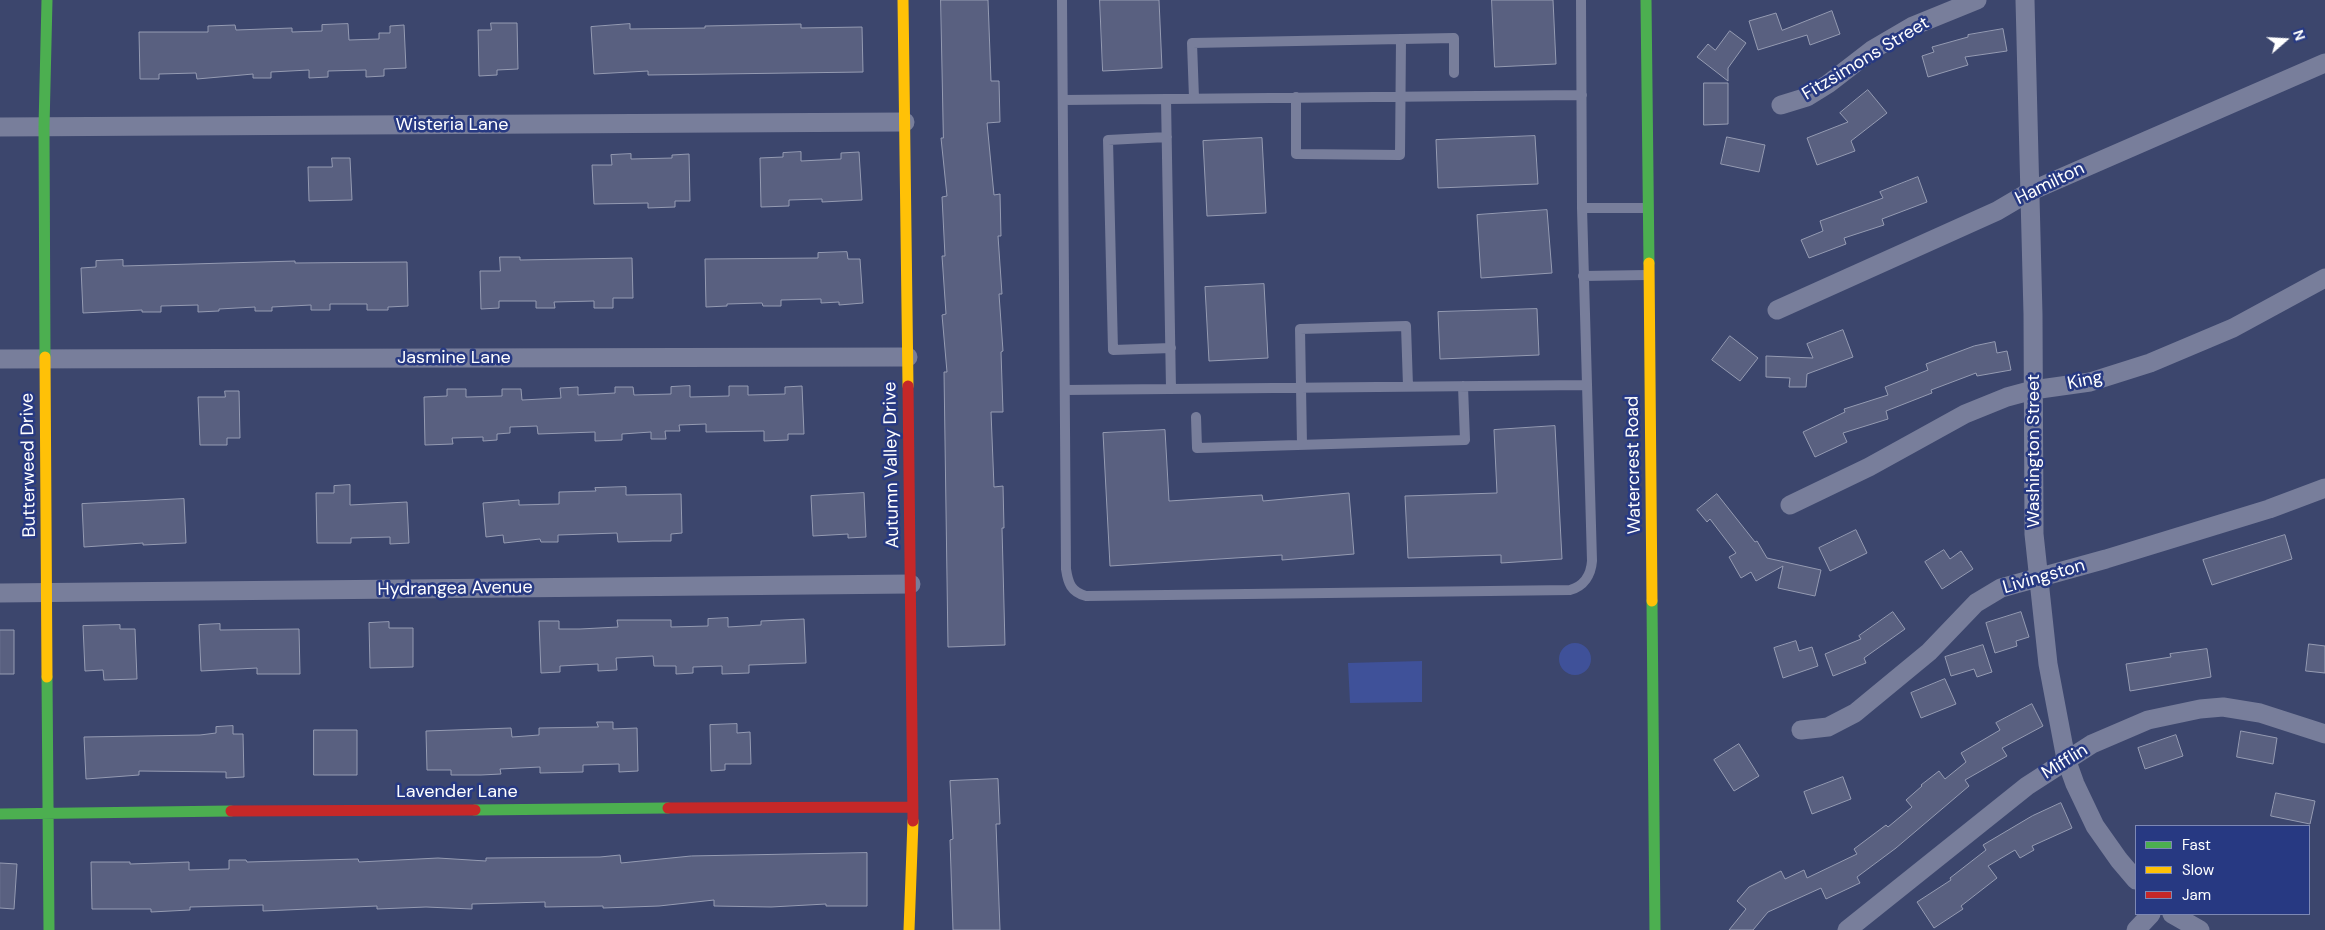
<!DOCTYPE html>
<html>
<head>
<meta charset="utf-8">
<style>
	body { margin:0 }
	#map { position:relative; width:2325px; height:930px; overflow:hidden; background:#3c466d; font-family:"DM Sans",sans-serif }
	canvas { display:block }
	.legend { position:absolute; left:2135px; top:825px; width:175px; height:90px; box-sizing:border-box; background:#273982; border:1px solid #7d88b4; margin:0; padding:6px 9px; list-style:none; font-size:15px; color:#fff }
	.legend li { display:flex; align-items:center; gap:10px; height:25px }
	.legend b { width:25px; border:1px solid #7d88b4 }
	.north { position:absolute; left:2260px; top:15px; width:50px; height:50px; -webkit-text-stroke:4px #273982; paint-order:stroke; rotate:71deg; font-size:14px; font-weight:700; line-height:20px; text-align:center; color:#fff }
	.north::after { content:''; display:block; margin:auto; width:18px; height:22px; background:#fff; clip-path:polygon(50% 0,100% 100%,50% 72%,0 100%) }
</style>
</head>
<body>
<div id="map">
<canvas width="2325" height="930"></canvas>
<ul class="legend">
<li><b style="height:6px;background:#4caf50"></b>Fast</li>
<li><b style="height:6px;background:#ffc107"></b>Slow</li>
<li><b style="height:6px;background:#c62828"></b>Jam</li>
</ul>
<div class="north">N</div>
</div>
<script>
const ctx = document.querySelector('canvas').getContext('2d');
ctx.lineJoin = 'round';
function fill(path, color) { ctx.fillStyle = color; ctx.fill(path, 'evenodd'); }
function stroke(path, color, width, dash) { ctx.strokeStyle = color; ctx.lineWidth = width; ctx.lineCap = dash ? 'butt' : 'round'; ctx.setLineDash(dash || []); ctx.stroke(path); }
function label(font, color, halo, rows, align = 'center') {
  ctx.font = font + ' "DM Sans",sans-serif'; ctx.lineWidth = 5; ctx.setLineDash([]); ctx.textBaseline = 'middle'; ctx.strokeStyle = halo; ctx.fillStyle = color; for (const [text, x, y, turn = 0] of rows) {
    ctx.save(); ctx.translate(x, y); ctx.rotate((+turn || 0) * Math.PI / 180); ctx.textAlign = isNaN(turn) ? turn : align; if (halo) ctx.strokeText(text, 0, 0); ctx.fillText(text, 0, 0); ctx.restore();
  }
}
const green = new Path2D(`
	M1559 659a16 16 0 1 1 32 0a16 16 0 1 1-32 0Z
	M1422 661V702L1350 703 1348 663Z`);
const building = new Path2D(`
	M941 0H988L991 81H999L1000 122 987 123 994 195 1000 194 1001 236H998L1002 294H999L1003 351 1001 352 1003 412H991L994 487 1003 486 1004 528H1002L1005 645 948 647 944 372H947L942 315 946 314 942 256H945L942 197 947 196 941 138H943Z
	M1100 0H1159L1162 68 1103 71Z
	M1492 0H1553L1556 64 1495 67Z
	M1832 11 1840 34 1810 45 1807 35 1758 50 1749 21 1776 13 1782 30Z
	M491 23H517L518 69 497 70V75L479 76 478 30H491Z
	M348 24 349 40 379 39V33H390V26L404 25 406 68 384 69V76L366 77V70L328 71V77L309 78V70L271 72V78H253V74L197 79 196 73 159 74V79H140L139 32H208V26L235 25 236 30 292 28V32L322 31V25Z
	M630 24V29L705 28V26L801 24V28L862 27 863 72 648 75V71L594 74 591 27Z
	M2003 29 2007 51 1965 57 1968 65 1928 77 1922 56 1934 52 1932 47 1968 37V35Z
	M1730 31 1746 43 1728 68V81L1697 57 1708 44 1715 50Z
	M1704 83H1728V124L1704 125Z
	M1868 90 1887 113 1851 141 1855 151 1817 165 1807 138 1848 122 1840 113Z
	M1535 136 1538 184 1438 188 1436 140Z
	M1727 137 1765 145 1759 172 1721 164Z
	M1262 138 1266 213 1207 216 1203 141Z
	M801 152V161L841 159V153L859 152 862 200 822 202V199L789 200V206L761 207 760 158 783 157V153Z
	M631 154V159L672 158V155L689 154 690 201H675V207L648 208V203L594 204 592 165H612L611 155Z
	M332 158H350L352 200 309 201 308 167H332Z
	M1918 177 1927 202 1882 219 1884 225 1844 238 1846 244 1809 258 1801 240 1823 231 1820 221 1883 198 1880 192Z
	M1547 210 1552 273 1481 278 1477 215Z
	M847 252 848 259H860L863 303 839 305V302L821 303V299L781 300V306H763L762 303 727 304V306L706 307 705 259 818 258V253Z
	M500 257H520V260L632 258 633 298H613V308H594V301L554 302 555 308H536V301H499V308L481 309 480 271H500Z
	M123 260V266L295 261V263L407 262 408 306 388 307V310H367V304H330V310H311V305L272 307V311H255V307L219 309V311L198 312V305L161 306V312H142V310L83 313 81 268 96 267V261Z
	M1264 284 1268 358 1209 361 1205 287Z
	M1537 309 1539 355 1440 359 1438 312Z
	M1843 330 1853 357 1807 374 1806 387H1789L1790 378 1766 377V356L1813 358 1807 344Z
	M1730 336 1758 358 1740 381 1712 360Z
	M1995 342 1997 353 2007 351 2011 370 1977 376 1976 373 1931 390 1932 393 1886 411 1888 419 1843 433 1847 442 1815 457 1803 432 1845 412 1844 409 1888 395 1885 387 1928 370 1926 364 1974 346Z
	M690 386V397L729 396V386H748V395L785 394V387L802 386 804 434H788V440L764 441V431L706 432V424L679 425 680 431H665L666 439H651V432L622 434V440L595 441V432L538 434 537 426 510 427V433L497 434V440L483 441V437L452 438 453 444 425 445 424 397 447 396V389H466V397L502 396V389H521L522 400 561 398 560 388 578 387V395L615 393V387H633L634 395 671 394V387Z
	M225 391H239L240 438H227V445H200L198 397H225Z
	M1555 426 1562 559 1501 563V555L1408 558 1405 496 1497 493 1494 430Z
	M1165 430 1169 501 1262 495 1263 501 1349 493 1354 554 1282 560V555L1110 566 1103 433Z
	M350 485V505L407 502 409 543 390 544V537L351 538V543H317L316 493H334V486Z
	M626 487V495L681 494 682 533 671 534V541H653L618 542 617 533 558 535V542H541L540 539 504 543 503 535 486 537 483 503 519 500V505L559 504V492L596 491 595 488Z
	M864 493 866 537 848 538V534L813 536 811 496Z
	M1717 494 1755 542 1757 541 1767 558 1821 570 1815 596 1778 588 1783 566 1756 581 1751 572 1741 578 1729 557 1736 553 1710 519 1707 522 1697 510Z
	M184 499 186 543 143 545V543L84 547 82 504Z
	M1856 530 1867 553 1830 571 1819 548Z
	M2285 535 2292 559 2212 585 2203 560Z
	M1944 550 1950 559 1961 551 1973 569 1942 589 1925 562Z
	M1893 612 1905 629 1864 658 1866 663 1833 676 1825 654 1861 639 1859 636Z
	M2021 612 2029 637 2016 641 2017 646 1995 653 1986 623Z
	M728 618V627L761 625V621L804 619 806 663 749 665V673L722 674V666L693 667V673L676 674V666H654L653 656 616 658 617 670 598 671V664L560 666V672L541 673 539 621H559V629H580L618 627 617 620H671V627L708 626V619Z
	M389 622V628H413V667L370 668 369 623Z
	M220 624V630L299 629 300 674H257V668L201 671 199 625Z
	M120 625V629H135L137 679 104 680 103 670 85 671 83 626Z
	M0 630H14V674H0Z
	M1796 641 1799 651 1812 647 1818 666 1783 678 1774 648Z
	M2309 644 2325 646V673L2306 671Z
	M1983 645 1992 672 1977 677 1974 669 1951 676 1945 657Z
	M2207 649 2211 677 2130 691 2126 664 2171 657 2170 654Z
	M1945 679 1956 704 1921 718 1911 693Z
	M2032 704 2043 726 2002 748 2007 756 1965 780 1969 786 1896 848 1857 877 1860 883 1826 899 1821 888 1768 912 1753 930H1729L1746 909 1737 901 1749 887 1781 871 1785 879 1804 870 1807 878 1857 854 1854 849 1886 825 1888 827 1912 807 1906 800 1922 786 1921 785 1939 771 1945 779 1966 762 1961 753 2000 730 1996 723Z
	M597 722H613V729L637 728 638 771 619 772V764L583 765V772L540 773V767L500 769 501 774 481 775H451V770H427L426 731 511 728 512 737 539 735V728L598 727Z
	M737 724V733L750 732 751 764H725V770L711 771 710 725Z
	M233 726V734H243L244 777 226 778V772L139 771V775L86 779 84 737 200 735 216 733V727Z
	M314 730H357V775H314Z
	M2241 731 2277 738 2273 764 2237 757Z
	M2176 735 2183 756 2145 769 2138 748Z
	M1739 744 1759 776 1734 791 1714 760Z
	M1843 777 1851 799 1812 814 1804 792Z
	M998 779 1000 824H996L1000 930H953L950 840 953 839 950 781Z
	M2276 793 2315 801 2310 824 2271 816Z
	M2061 803 2072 828 2032 846 2034 850 2020 858 2015 850 1988 866 1997 878 1961 906 1963 909 1934 928 1917 902 1951 880 1950 878 1986 850 1983 845 2032 816Z
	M867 853V906H826V904L771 907 714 906V900L659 906 603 908V906L545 907V902L472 904V909L426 907 377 909V906L263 911V905L190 907V910L151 912V909H92L91 862H130V864L189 862V870L229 869V860H246L247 862 358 859 359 862 438 858 486 861V858L600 857 620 855 621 863 691 856Z
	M0 863 17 864 14 909 0 908Z`);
const lane = new Path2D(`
	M1062 0 1066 569C1068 583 1071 592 1086 596L1570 590C1584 586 1591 575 1592 561L1582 208 1581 0
	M1296 97V154L1400 155 1401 39
	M1194 98 1192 43 1454 38V73
	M1166 99 1171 389
	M1063 100 1582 95
	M1167 137 1108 140 1113 350 1171 348
	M1582 208H1647
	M1583 276 1647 275
	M1065 390 1586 385
	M1196 417 1197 448 1465 440 1463 386
	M1302 445 1300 329 1406 326 1408 386`);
const street = new Path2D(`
	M2025 0 2033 314 2034 534 2048 664 2066 759 2075 784 2095 826 2119 860 2136 880
	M1781 105 1807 97 1828 84 1872 50 1913 26 1977 0
	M0 127 905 122
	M1777 310 1997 211 2031 191 2325 63
	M0 359 908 357
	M1790 505 1869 467 1965 414 2007 397 2033 390 2090 382 2150 363 2233 328 2325 278
	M0 593 911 584
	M1801 730 1828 727 1855 713 1929 652 1976 603 2001 588 2106 559 2269 509 2325 488
	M2172 914 2200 930
	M1847 930 2027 786 2092 744 2148 720 2200 709 2223 707 2260 713 2325 734
	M2136 930 2151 914`);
const fast = new Path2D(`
	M1646 0 1649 263
	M45 357 44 127 47 0
	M1652 601 1655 930
	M47 677 49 930
	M475 810 668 808
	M0 814 231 811`);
const slow = new Path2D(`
	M903 0 908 386
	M1649 263 1652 601
	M45 357 47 677
	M909 930 913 821`);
const jam = new Path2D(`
	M908 386 913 821
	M668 808 913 807
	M231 811 475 810`);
const streetNames = [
	["Fitzsimons Street",1866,59,-31],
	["Wisteria Lane",452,125],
	["Hamilton",2050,184,-26],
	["Jasmine Lane",454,358],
	["King",2085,381,-12],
	["Washington Street",2034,451,-90],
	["Butterweed Drive",29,465,-91],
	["Autumn Valley Drive",892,465,-91],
	["Watercrest Road",1634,465,-91],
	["Livingston",2044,577,-16],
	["Hydrangea Avenue",455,589,-1],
	["Mifflin",2065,762,-32],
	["Lavender Lane",457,792]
];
fill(green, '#3f5199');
fill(building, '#596080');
stroke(building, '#959bb2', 1);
stroke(lane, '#787e9b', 10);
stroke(street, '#787e9b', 19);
stroke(fast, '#4caf50', 11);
stroke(slow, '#ffc107', 11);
stroke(jam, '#c62828', 11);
label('18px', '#fff', '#273982', streetNames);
</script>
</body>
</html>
